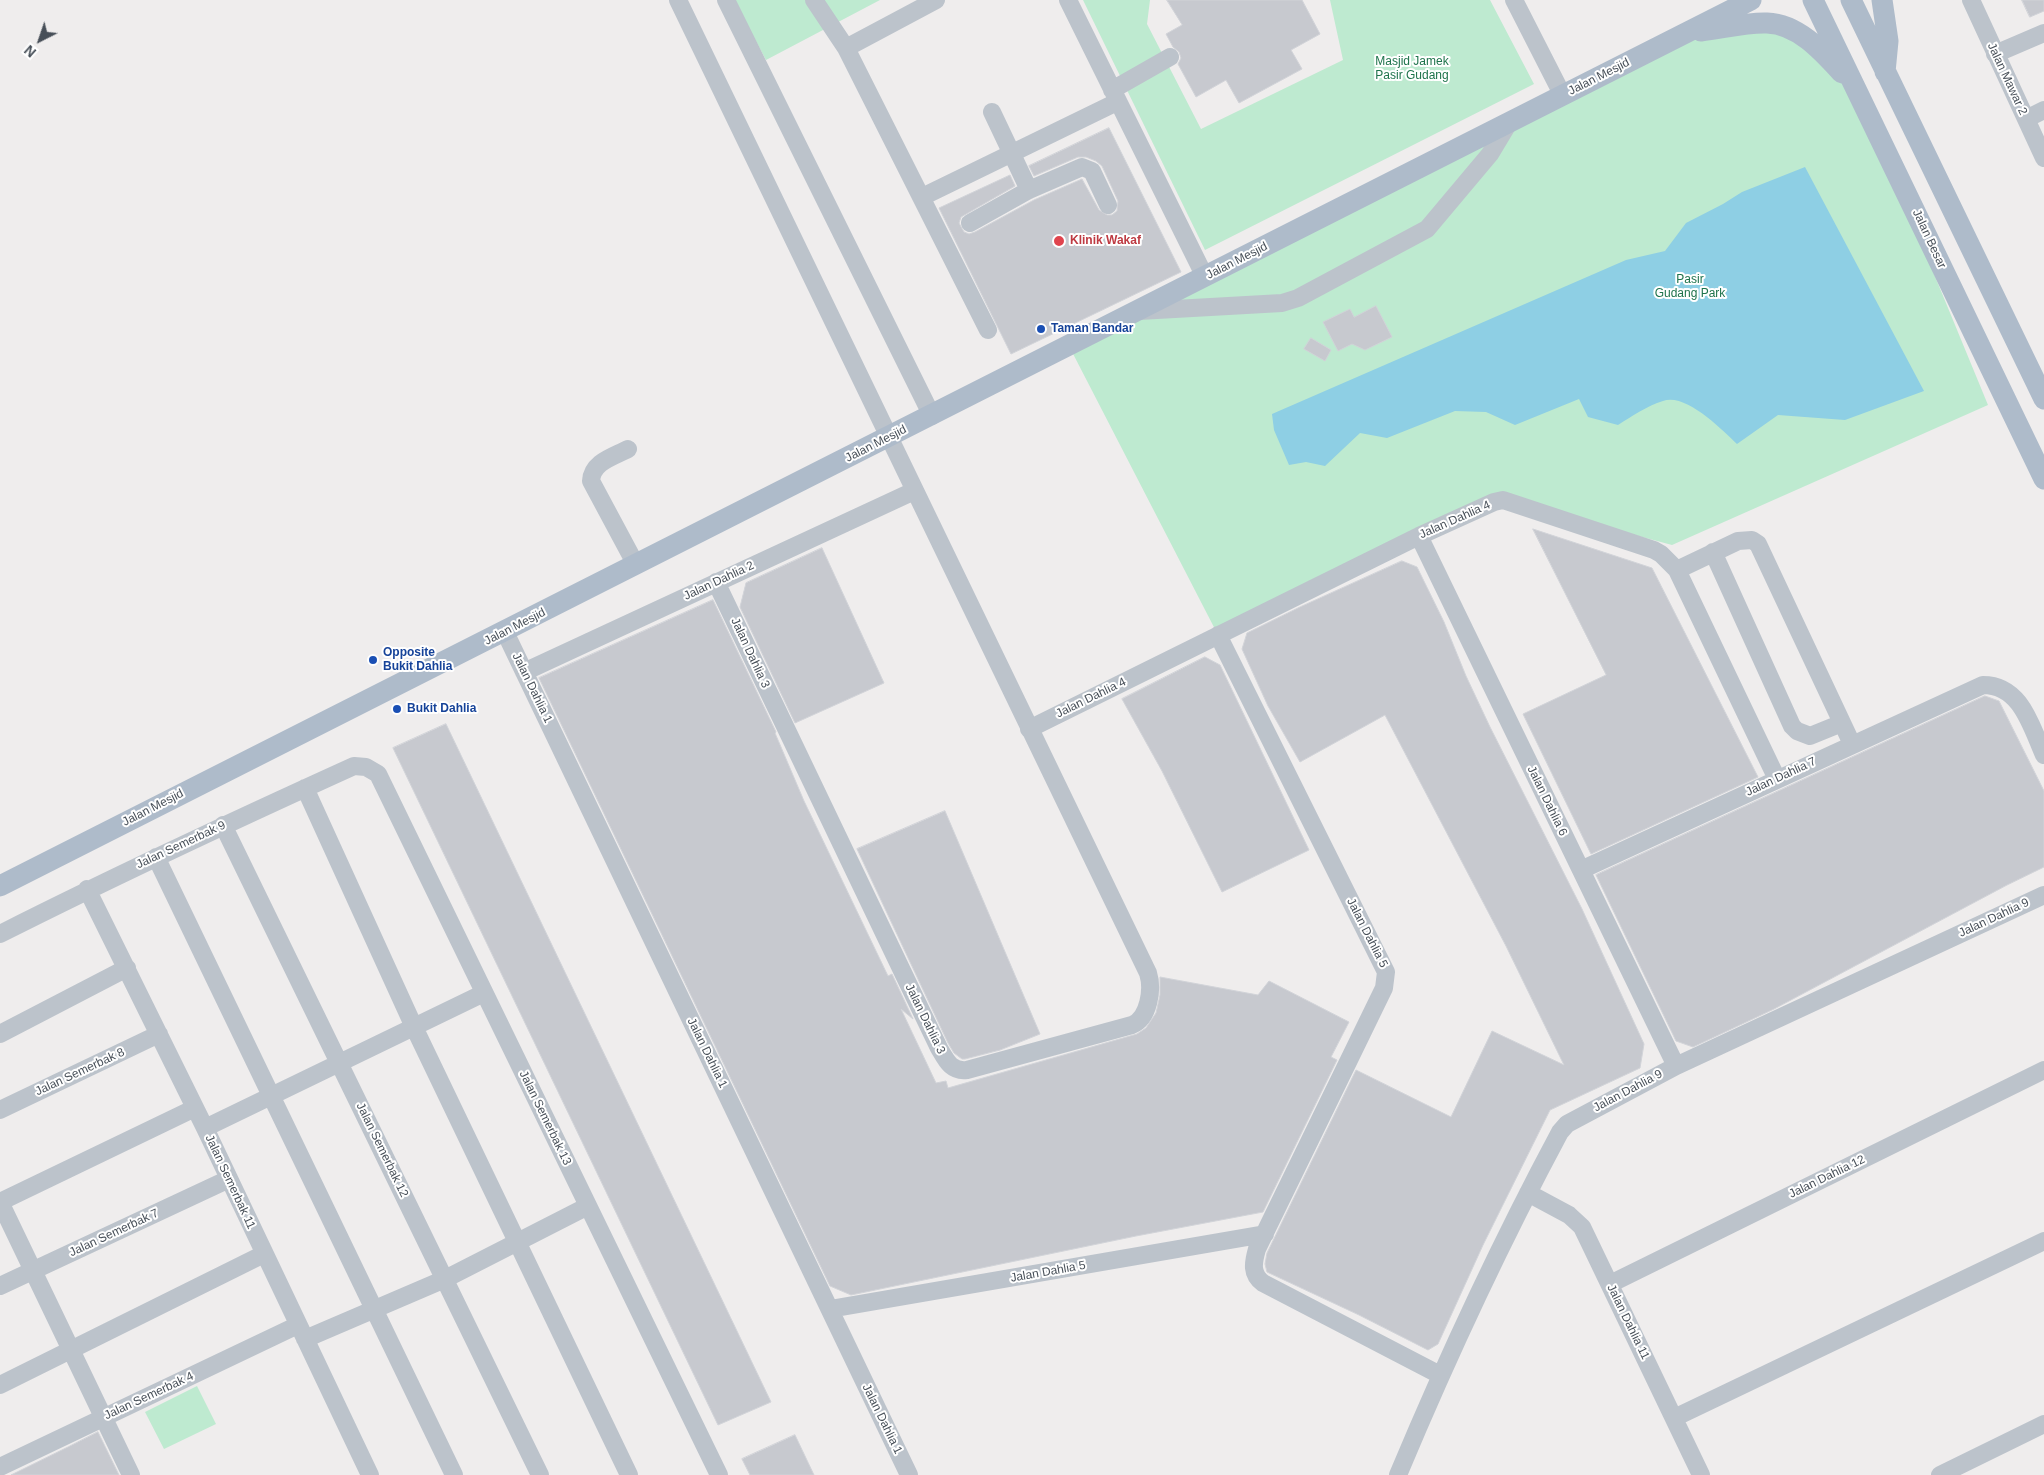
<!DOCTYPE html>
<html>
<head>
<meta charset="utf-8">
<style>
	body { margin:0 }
	#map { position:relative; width:2044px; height:1475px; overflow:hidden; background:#efeded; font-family:Arial,sans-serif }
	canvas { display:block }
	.north { position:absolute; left:15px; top:15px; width:50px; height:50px; -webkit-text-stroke:4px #fff; paint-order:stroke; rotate:221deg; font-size:14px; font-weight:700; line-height:20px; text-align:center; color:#474f58 }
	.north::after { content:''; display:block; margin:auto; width:18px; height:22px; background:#474f58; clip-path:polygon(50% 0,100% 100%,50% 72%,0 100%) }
</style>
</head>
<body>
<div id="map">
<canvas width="2044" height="1475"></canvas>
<div class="north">N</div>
</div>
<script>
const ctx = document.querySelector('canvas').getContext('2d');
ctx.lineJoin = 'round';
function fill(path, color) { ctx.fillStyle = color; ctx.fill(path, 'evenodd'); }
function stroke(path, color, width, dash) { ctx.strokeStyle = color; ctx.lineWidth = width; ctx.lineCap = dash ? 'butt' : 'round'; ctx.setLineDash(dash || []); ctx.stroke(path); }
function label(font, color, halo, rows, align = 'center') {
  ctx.font = font + ' Arial,sans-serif'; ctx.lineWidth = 4; ctx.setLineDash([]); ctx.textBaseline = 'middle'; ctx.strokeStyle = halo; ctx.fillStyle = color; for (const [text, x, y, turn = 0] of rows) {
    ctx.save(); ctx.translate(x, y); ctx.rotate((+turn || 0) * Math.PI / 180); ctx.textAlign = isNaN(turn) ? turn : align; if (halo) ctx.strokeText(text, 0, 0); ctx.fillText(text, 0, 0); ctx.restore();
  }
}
const green = new Path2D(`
	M734 0H880L766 60Z
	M1083 0H1150L1147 24 1201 129 1343 60 1330 0H1490L1534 84 1205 250Z
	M1784 26 1859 92 1988 405 1672 545 1508 501 1218 635 1069 346 1686 33Z
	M197 1386 216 1424 164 1449 145 1412Z`);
const water = new Path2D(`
	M1805 167 1924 391 1845 420 1778 415 1737 444C1721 429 1686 393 1663 401 1647 406 1632 416 1618 425L1588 417 1579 399 1515 425 1486 412 1455 411 1387 438 1360 433 1325 466 1306 462 1289 465 1274 430 1272 414 1626 260 1665 251 1686 223 1723 204 1742 192Z`);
const building = new Path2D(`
	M1167 0H1302L1320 34 1291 50 1302 69 1239 103 1226 80 1196 97 1178 64 1181 58 1179 52 1173 47 1166 34 1182 25Z
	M2022 0H2044V11L2030 17Z
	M1109 128 1181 272 1011 354 939 208 1010 175 1015 186 961 217 959 223 964 232 969 234 975 232 1034 200 1082 179 1099 210 1107 215H1112L1117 211 1118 201 1102 166 1096 161 1086 157H1078L1034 176 1029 166Z
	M1376 306 1392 337 1365 350 1352 344 1338 351 1323 322 1350 309 1354 317Z
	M1311 338 1331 350 1325 361 1304 349Z
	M1533 529 1652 568 1758 777 1591 854 1523 714 1606 675Z
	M822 548 884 683 795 723 740 607 746 583Z
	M1402 561 1417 567 1444 622 1466 676 1490 727 1582 909 1644 1044 1640 1068 1550 1110 1483 1245 1438 1344 1428 1350 1359 1315 1267 1272 1265 1264 1267 1253 1356 1070 1451 1117 1492 1031 1564 1065 1506 946 1385 715 1300 762 1268 706 1242 649 1247 633 1300 607Z
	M713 600 776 732 775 733 804 801 888 976 892 974 913 1019 901 1009 936 1083 946 1081 948 1088 1137 1034 1146 1028 1156 1013 1160 995V977L1258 995 1269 981 1349 1022 1331 1057 1337 1060 1263 1212 1136 1236 851 1295 830 1286 539 678Z
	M1205 657 1220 665 1309 850 1222 892 1162 771 1122 699Z
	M1985 696 1999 701 2044 791V867L2007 885 1774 1009 1693 1047 1676 1041 1596 875Z
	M446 724 771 1402 718 1425 393 748Z
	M945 811 1040 1034 1000 1050 965 1059H962L954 1053 948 1043 857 849Z
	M98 1432 119 1475H11L68 1447Z
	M795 1435 814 1475H750L742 1459Z`);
const minor = new Path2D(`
	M678 0 1148 973C1153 989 1149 1018 1132 1025L967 1070C951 1072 946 1060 939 1048L716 582
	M726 0 932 416
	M814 0 846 48 988 330
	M1068 0 1205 277
	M1514 0 1563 96
	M1971 0 2044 158
	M846 48 936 0
	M1995 54 2044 33
	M1112 90 1170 57
	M992 112 1029 190
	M2026 119 2044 110
	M922 197 1117 102
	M970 223 1029 190 1082 167 1092 171 1108 205
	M1139 311 1282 303 1298 298 1427 229 1490 154 1508 124
	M628 449C613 457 592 462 591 481L636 565
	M1419 536 1676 1066
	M1713 552 1792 726 1797 731 1810 736 1842 723
	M1677 570 1738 541 1752 540 1758 544 1852 744
	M505 632 909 1475
	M1218 635 1386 972 1384 988 1257 1249C1253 1263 1251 1274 1263 1283L1440 1375
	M524 672 914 491
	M1029 729 1419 536 1494 502 1503 500 1654 550 1661 554 1677 570 1777 779
	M305 788 414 1027 629 1475
	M223 825 540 1475
	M156 857 454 1475
	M1581 870 1983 685C2021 685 2031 726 2044 755
	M87 889 205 1128 370 1475
	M0 934C117 875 235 820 354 766L366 767 378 774 719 1475
	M0 1034 127 968
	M0 1110 159 1034
	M205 1128 484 993
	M1528 1193 1569 1215 1582 1227 1701 1475
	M1610 1284 2044 1070
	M0 1286 229 1179
	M830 1309 1265 1234
	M305 1339 445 1279 588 1206
	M0 1385 264 1254
	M1674 1418 2044 1241
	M0 1467 298 1325
	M131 1475 0 1202 195 1108
	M1398 1475C1447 1358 1500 1244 1560 1132L1567 1124 1676 1066 2044 895
	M1940 1475 2044 1424`);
const major = new Path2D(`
	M1813 0 2044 479
	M1851 0 2044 399
	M1882 0 1888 41 1885 72
	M1701 31C1721 29 1746 22 1767 23 1798 24 1822 51 1842 73
	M0 886 1751 0`);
const markers = [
	[1059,241,6,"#e0444e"],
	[1041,329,5,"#1a4fb4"],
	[373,660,5,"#1a4fb4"],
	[397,709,5,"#1a4fb4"]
];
const parkNames = [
	["Masjid Jamek",1412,62],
	["Pasir Gudang",1412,76],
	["Pasir",1690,280],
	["Gudang Park",1690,294]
];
const streetNames = [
	["Jalan Mesjid",1599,77,-27],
	["Jalan Mawar 2",2007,79,65],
	["Jalan Besar",1929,239,65],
	["Jalan Mesjid",1237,261,-27],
	["Jalan Mesjid",876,444,-27],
	["Jalan Dahlia 4",1455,520,-24],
	["Jalan Dahlia 2",719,581,-25],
	["Jalan Mesjid",515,627,-27],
	["Jalan Dahlia 3",750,653,65],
	["Jalan Dahlia 1",532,688,64],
	["Jalan Dahlia 4",1091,698,-26],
	["Jalan Dahlia 7",1781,777,-25],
	["Jalan Dahlia 6",1547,801,64],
	["Jalan Mesjid",153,808,-27],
	["Jalan Semerbak 9",181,845,-25],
	["Jalan Dahlia 9",1994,918,-25],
	["Jalan Dahlia 5",1367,933,63],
	["Jalan Dahlia 3",925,1019,64],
	["Jalan Dahlia 1",707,1053,64],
	["Jalan Semerbak 8",80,1072,-25],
	["Jalan Dahlia 9",1628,1091,-28],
	["Jalan Semerbak 13",545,1118,64],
	["Jalan Semerbak 12",382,1150,64],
	["Jalan Dahlia 12",1827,1177,-26],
	["Jalan Semerbak 11",230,1182,65],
	["Jalan Semerbak 7",114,1233,-25],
	["Jalan Dahlia 5",1048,1272,-10],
	["Jalan Dahlia 11",1628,1322,64],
	["Jalan Semerbak 4",149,1396,-25],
	["Jalan Dahlia 1",882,1419,64]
];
const healthNames = [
	["Klinik Wakaf",1070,241]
];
const transitNames = [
	["Taman Bandar",1051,329],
	["Opposite",383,653],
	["Bukit Dahlia",383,667],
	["Bukit Dahlia",407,709]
];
fill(green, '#beead0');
fill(water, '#8ecfe4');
fill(building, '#c7c9cf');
stroke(building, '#d1d3d8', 1);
stroke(minor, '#bcc3cb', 18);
stroke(major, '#aebbca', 21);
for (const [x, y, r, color] of markers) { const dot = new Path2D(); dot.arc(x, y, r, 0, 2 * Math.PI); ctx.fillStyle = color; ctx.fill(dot); stroke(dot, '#fff', 2); }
label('12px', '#1e734b', '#fff', parkNames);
label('12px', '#474f58', '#fff', streetNames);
label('bold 12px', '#be3a42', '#fff', healthNames, 'left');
label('bold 12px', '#164399', '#fff', transitNames, 'left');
</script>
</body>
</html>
